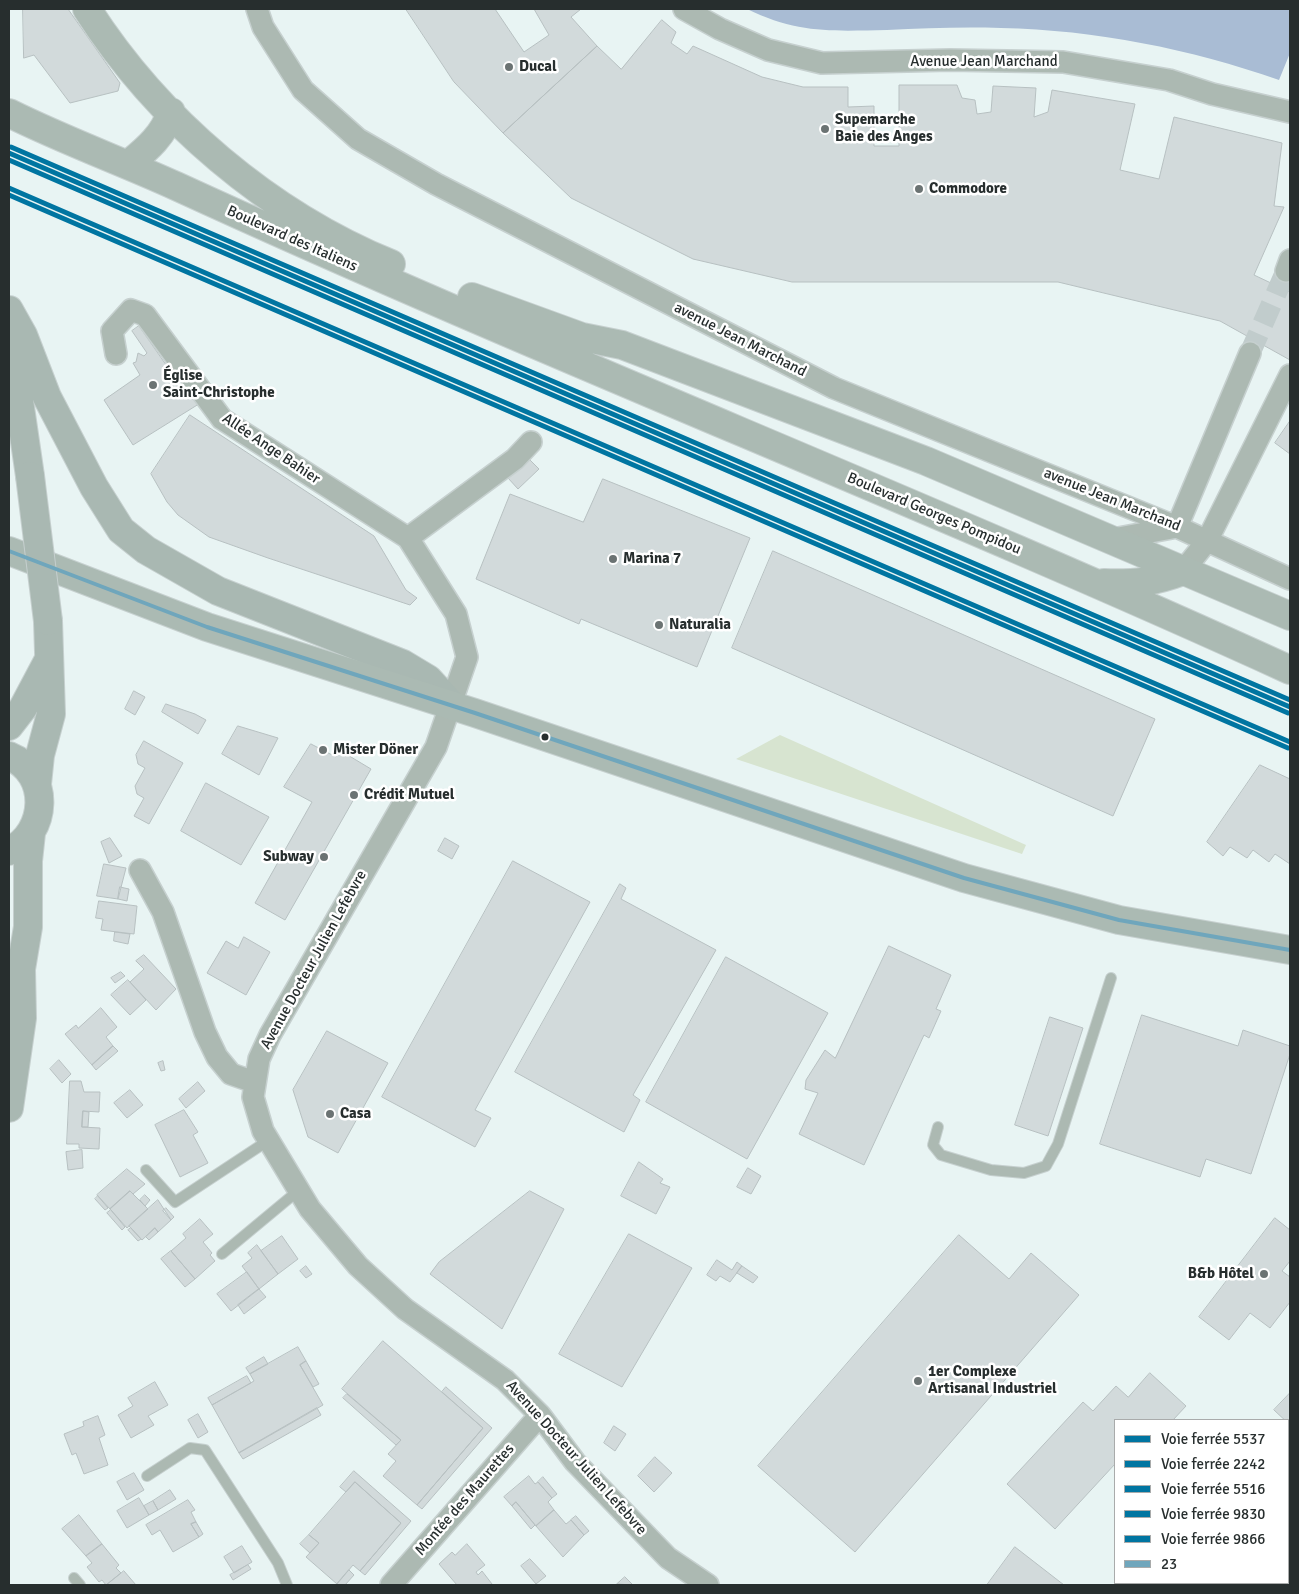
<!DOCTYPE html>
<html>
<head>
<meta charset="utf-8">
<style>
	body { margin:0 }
	#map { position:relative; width:1299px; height:1594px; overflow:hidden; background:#e8f4f3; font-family:Signika,sans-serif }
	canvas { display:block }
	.frame { position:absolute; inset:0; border:10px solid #272e2e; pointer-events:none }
	.legend { position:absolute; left:1114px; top:1419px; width:175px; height:165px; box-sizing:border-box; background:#fff; border:1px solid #a9abab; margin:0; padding:6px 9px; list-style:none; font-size:15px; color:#272e2e }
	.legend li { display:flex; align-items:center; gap:10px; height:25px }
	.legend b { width:25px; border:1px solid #a9abab }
</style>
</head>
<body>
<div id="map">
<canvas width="1299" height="1594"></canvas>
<div class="frame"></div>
<ul class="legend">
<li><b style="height:6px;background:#0075a1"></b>Voie ferrée 5537</li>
<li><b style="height:6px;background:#0075a1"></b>Voie ferrée 2242</li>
<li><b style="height:6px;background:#0075a1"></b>Voie ferrée 5516</li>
<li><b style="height:6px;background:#0075a1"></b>Voie ferrée 9830</li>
<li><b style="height:6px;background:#0075a1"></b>Voie ferrée 9866</li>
<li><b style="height:6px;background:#6fa6bc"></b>23</li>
</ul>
</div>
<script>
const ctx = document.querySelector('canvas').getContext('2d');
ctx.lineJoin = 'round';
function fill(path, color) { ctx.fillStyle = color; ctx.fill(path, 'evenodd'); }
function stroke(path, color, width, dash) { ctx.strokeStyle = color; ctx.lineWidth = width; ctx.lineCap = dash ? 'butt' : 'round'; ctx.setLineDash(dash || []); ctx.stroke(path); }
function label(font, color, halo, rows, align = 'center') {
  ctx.font = font + ' Signika,sans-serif'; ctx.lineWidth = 5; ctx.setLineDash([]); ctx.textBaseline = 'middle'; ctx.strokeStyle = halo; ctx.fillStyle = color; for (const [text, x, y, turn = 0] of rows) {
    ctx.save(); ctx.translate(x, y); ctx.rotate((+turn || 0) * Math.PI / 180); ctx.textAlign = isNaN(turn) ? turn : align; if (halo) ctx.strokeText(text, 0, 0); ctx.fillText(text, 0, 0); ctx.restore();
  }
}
const green = new Path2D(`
	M780 735 1026 845 1022 854 736 759Z`);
const water = new Path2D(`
	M747 9H1290V53L1279 80C1190 49 1096 30 1001 28 963 27 925 28 887 30 833 31 798 34 747 9Z`);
const building = new Path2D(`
	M23 9H68L120 83 118 91 70 103 34 55 24 58Z
	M406 9H495L524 52 549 35 534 9H581L571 17 597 46 503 133 454 82Z
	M662 20 676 32 671 43 687 54 693 46 762 77 803 87H848V107L874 106V146H899V85H957L962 98 975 100 977 114 991 112 993 86 1036 88 1034 117 1048 112 1052 90 1135 104 1120 170 1159 179 1174 117 1282 143 1274 206 1284 207 1254 275 1290 292V360L1220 321 1058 282H792L693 259 571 198 503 133 597 46 621 69Z
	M139 326 187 395 202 402 133 445 104 400 140 375 133 363 136 362 138 353 144 356 147 353 132 331Z
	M190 415 374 536 406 590 417 598 410 605 268 558 209 537 178 515 167 502 151 474Z
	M1290 421V454L1275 443Z
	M529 459 539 469 518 489 508 478Z
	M603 479 750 538 697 667 581 619 579 624 476 579 510 494 583 522Z
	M773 551 1155 719 1113 816 732 648Z
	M134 691 145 697 135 715 125 709Z
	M166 704 195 714 206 720 198 734 162 712Z
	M238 726 278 738 259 775 222 754Z
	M144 741 183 763 149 824 134 816 144 798 137 794 135 786 145 768 138 764 136 755Z
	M311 744 336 757 341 751 371 769 285 920 255 903 312 802 284 787Z
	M1260 765 1290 779V864L1275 854 1269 862 1253 850 1247 858 1230 847 1223 856 1207 842Z
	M206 783 269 817 241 865 181 831Z
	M110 838 122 856 109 863 101 842Z
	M445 838 459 846 452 859 438 851Z
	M513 861 590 902 475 1110 491 1118 475 1147 382 1097Z
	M104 864 126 868 118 899 97 896Z
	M620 884 626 888 621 899 716 950 633 1095 640 1100 624 1132 515 1072Z
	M120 887 129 889 127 901 118 899Z
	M99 901 137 906 134 934 101 930 103 919 96 918Z
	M115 932 130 934 128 944 114 941Z
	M244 937 270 952 246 995 207 973 226 941 238 948Z
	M889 946 951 975 936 1009 941 1011 929 1038 924 1035 864 1165 799 1134 818 1093 805 1089 806 1080 825 1050 835 1058Z
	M144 955 176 989 156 1010 130 982 144 969 136 961Z
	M726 957 828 1013 747 1159 646 1102Z
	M121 972 125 976 115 983 111 978Z
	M128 980 146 1000 130 1015 111 995Z
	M101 1008 117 1027 106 1037 113 1046 92 1065 65 1034 76 1025 78 1028Z
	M1142 1015 1238 1046 1243 1030 1290 1046V1054L1251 1174 1206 1159 1200 1177 1100 1144Z
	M1050 1017 1083 1028 1048 1136 1015 1125Z
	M327 1031 388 1063 338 1153 308 1137 293 1090Z
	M113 1046 118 1051 96 1070 92 1065Z
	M59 1060 71 1074 62 1083 50 1069Z
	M163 1061 165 1070 161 1071 158 1063Z
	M70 1081H81L84 1092H100L99 1112 83 1111 82 1127 100 1128 99 1149 79 1148V1144H67Z
	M198 1082 205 1091 186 1108 179 1099Z
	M130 1090 143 1105 127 1118 114 1103Z
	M184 1110 198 1132 193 1135 208 1163 180 1177 155 1125Z
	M83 1111 89 1112 88 1127H82Z
	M82 1150 83 1168 68 1170 66 1152Z
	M639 1162 663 1179 660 1183 670 1187 656 1214 621 1196Z
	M748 1168 761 1176 751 1194 737 1187Z
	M127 1169 145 1184 133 1194 130 1191 110 1209 97 1195Z
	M130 1191 148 1209 127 1228 110 1209Z
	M530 1191 564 1209 502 1329 430 1274 439 1262Z
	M145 1195 150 1200 145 1206 140 1200Z
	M98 1196 108 1208 105 1210 95 1199Z
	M158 1200 171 1220 158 1232 155 1228 142 1240 129 1226Z
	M166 1208 174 1217 171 1220 163 1211Z
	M111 1210 125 1227 122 1230 107 1213Z
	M1275 1218 1290 1230V1261L1282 1271 1290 1277V1302L1270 1328 1250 1313 1229 1340 1199 1317Z
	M200 1219 213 1234 203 1242 212 1253 210 1255 215 1261 195 1279 171 1251 186 1238 183 1234Z
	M131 1228 141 1239 138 1241 128 1230Z
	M155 1228 158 1232 149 1240 146 1237Z
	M629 1234 692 1268 622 1387 559 1354Z
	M959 1235 1009 1279 1031 1253 1079 1295 855 1552 758 1466Z
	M282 1236 298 1259 278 1274 261 1251Z
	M257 1245 278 1274 259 1289 242 1266 252 1258 248 1253Z
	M171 1251 195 1279 185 1287 161 1259Z
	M717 1260 732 1270 737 1262 742 1266 730 1282 720 1276 716 1281 707 1275Z
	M306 1266 312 1274 306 1278 300 1271Z
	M742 1266 758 1277 753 1283 737 1273Z
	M247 1272 259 1289 231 1311 217 1294Z
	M259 1289 266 1297 244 1314 238 1305Z
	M383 1341 483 1428 417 1505 383 1476 396 1461 388 1454 401 1440 342 1389Z
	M298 1347 306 1361 300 1365 323 1405 239 1453 212 1405 254 1381 250 1374Z
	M264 1357 268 1364 250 1374 246 1368Z
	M306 1361 319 1384 313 1387 300 1365Z
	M1150 1373 1186 1406 1173 1420H1115V1464L1055 1529 1007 1484 1083 1402 1093 1411 1116 1386 1128 1397Z
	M247 1376 251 1383 212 1405 208 1398Z
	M155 1382 168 1405 148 1416 154 1425 131 1438 118 1415 133 1406 128 1398Z
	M446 1387 492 1428 422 1509 417 1505 483 1428 442 1392Z
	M1290 1393V1425L1274 1410Z
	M347 1394 401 1440 396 1445 343 1398Z
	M317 1408 321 1415 243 1459 239 1453Z
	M198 1414 208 1432 198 1438 188 1420Z
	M98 1416 105 1435 99 1438 108 1465 84 1474 76 1453 72 1455 64 1434 84 1426 83 1422Z
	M614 1426 626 1434 615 1451 604 1443Z
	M655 1457 672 1473 654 1492 638 1476Z
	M354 1471 411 1521 365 1575 360 1571 401 1523 355 1482 346 1492 340 1487Z
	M134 1473 144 1490 127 1500 117 1482Z
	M529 1476 535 1484 538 1482 552 1498 548 1502 554 1510 536 1526 516 1502 512 1506 504 1497Z
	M543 1477 557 1494 552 1498 538 1482Z
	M355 1482 401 1523 360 1571 353 1565 337 1584 306 1557 319 1543 309 1535Z
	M170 1490 176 1499 158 1510 153 1501Z
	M139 1498 149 1515 127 1528 117 1511Z
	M188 1500 195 1510 191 1512 196 1522 191 1524 199 1537 173 1552 160 1530 152 1535 146 1525Z
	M153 1501 158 1510 149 1515 144 1506Z
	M516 1502 535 1525 531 1529 512 1506Z
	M554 1510 566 1524 571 1520 584 1535 563 1557 536 1526Z
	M79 1515 102 1544 86 1556 62 1529Z
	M576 1516 589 1531 584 1535 571 1520Z
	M196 1522 203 1534 199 1537 191 1524Z
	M309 1535 319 1543 310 1553 300 1544Z
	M102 1544 119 1565 116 1568 121 1573 106 1585 102 1580 99 1582 87 1567 92 1563 86 1556Z
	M467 1544 485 1565 476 1572 478 1575 482 1571 492 1584 491 1585H457L439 1564 452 1552 455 1555Z
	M242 1546 252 1562 234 1573 224 1557Z
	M1015 1547 1064 1585H987Z
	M530 1559 546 1576 536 1584 521 1566Z
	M248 1565 251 1569 233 1580 230 1575Z
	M349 1570 354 1575 345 1585H339L337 1584Z
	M124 1571 136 1585H106L121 1573Z
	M625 1577 633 1585 617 1584Z`);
const streetTunnel = new Path2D(`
	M1250 353 1286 271`);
const lane = new Path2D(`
	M938 1127 933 1145 941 1155 991 1170 1024 1173 1046 1166 1058 1144 1111 978
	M146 1170 175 1202 269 1140
	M222 1254 299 1190
	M147 1476 190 1448 205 1450 278 1563 287 1585
	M74 1578 80 1585`);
const street = new Path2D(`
	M257 9 263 27 303 90 358 139 436 184 834 388 1177 527 1290 579
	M684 9 720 29 768 50 822 63 950 60 1063 62 1169 80 1212 94 1290 112
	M1286 271 1290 260
	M116 354 112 331 131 310 145 315 222 419 408 538 456 614 467 657 436 747 270 1035 259 1059 253 1097 263 1131 310 1209 358 1266 405 1309 505 1380 540 1415 575 1462 668 1558 708 1585
	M1177 527 1250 353
	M408 538 515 459 531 442
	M1108 540 1177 527
	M1183 571 1207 541 1290 375
	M140 870 163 912 205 1032 217 1057 231 1074 254 1082
	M391 1585 540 1415`);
const secondary = new Path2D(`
	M9 310 23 335 47 397 94 487 121 530 146 550 218 591 403 664 428 679 452 705
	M9 332 30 476
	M9 726 23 708 49 659
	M9 756C51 773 48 833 9 851
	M37 784 40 755 51 714 48 621
	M9 1108 22 1018 21 969 28 927V861L31 833`);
const primary = new Path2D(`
	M87 9C158 120 269 214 391 264
	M9 113C63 140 121 161 176 186 544 355 922 502 1290 670
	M129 164C147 149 164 135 171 112
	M472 297 582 337 622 345 926 461 1290 616
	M9 551 207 627 475 713 964 878 1119 920 1290 950
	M1104 583C1135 584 1154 582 1183 571`);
const secondaryBridge = new Path2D(`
	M30 476 48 621`);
const bus1 = new Path2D(`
	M9 551 207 627 475 713 964 878 1119 920 1290 950`);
const rail1 = new Path2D(`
	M9 188 1290 742`);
const rail2 = new Path2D(`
	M9 153 1290 707`);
const rail3 = new Path2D(`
	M9 160 1288 713`);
const rail4 = new Path2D(`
	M9 195 1288 748`);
const rail5 = new Path2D(`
	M11 147 1290 700`);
const markers = [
	[509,67,5,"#6b7373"],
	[825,129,5,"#6b7373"],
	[919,189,5,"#6b7373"],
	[153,385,5,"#6b7373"],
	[613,559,5,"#6b7373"],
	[659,625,5,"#6b7373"],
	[545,737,4.5,"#272e2e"],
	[323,750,5,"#6b7373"],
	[354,795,5,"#6b7373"],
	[324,857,5,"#6b7373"],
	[330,1114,5,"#6b7373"],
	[1264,1274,5,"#6b7373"],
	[918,1381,5,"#6b7373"]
];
const streetNames = [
	["Avenue Jean Marchand",984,62],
	["Boulevard des Italiens",292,239,24],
	["avenue Jean Marchand",740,340,27],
	["Allée Ange Bahier",271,449,34],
	["avenue Jean Marchand",1112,500,22],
	["Boulevard Georges Pompidou",934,514,23],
	["Avenue Docteur Julien Lefebvre",314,960,-61],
	["Avenue Docteur Julien Lefebvre",576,1458,48],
	["Montée des Maurettes",465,1500,-49]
];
const poiNames = [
	["Ducal",519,67],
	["Supemarche",835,120],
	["Baie des Anges",835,137],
	["Commodore",929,189],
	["Église",163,376],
	["Saint-Christophe",163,393],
	["Marina 7",623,559],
	["Naturalia",669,625],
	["Mister Döner",333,750],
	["Crédit Mutuel",364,795],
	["Subway",314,857,"right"],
	["Casa",340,1114],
	["B&b Hôtel",1254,1274,"right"],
	["1er Complexe",928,1372],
	["Artisanal Industriel",928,1389]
];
fill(green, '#d7e4d0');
fill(water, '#a9bcd4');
fill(building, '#d2dadb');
stroke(building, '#b7c0c1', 1);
stroke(streetTunnel, '#c1cccc', 21, [21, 11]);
stroke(lane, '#c6d0cf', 12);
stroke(street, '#c6d0cf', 24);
stroke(secondary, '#c6d0cf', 30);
stroke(primary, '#c6d0cf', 30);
stroke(lane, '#acb9b2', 10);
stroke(street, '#acb9b2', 21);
stroke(secondary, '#a9b8b2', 28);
stroke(primary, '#abbab3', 28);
stroke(secondaryBridge, '#c6d0cf', 30, []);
stroke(secondaryBridge, '#a9b8b2', 28);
stroke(bus1, '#6fa6bc', 4);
stroke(rail1, '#0075a1', 5);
stroke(rail2, '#0075a1', 5);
stroke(rail3, '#0075a1', 5);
stroke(rail4, '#0075a1', 5);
stroke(rail5, '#0075a1', 5);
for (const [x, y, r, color] of markers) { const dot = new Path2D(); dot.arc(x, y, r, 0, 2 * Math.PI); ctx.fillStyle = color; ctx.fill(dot); stroke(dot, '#fff', 2); }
label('15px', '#272e2e', '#fff', streetNames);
label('bold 15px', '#272e2e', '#fff', poiNames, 'left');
</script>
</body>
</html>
